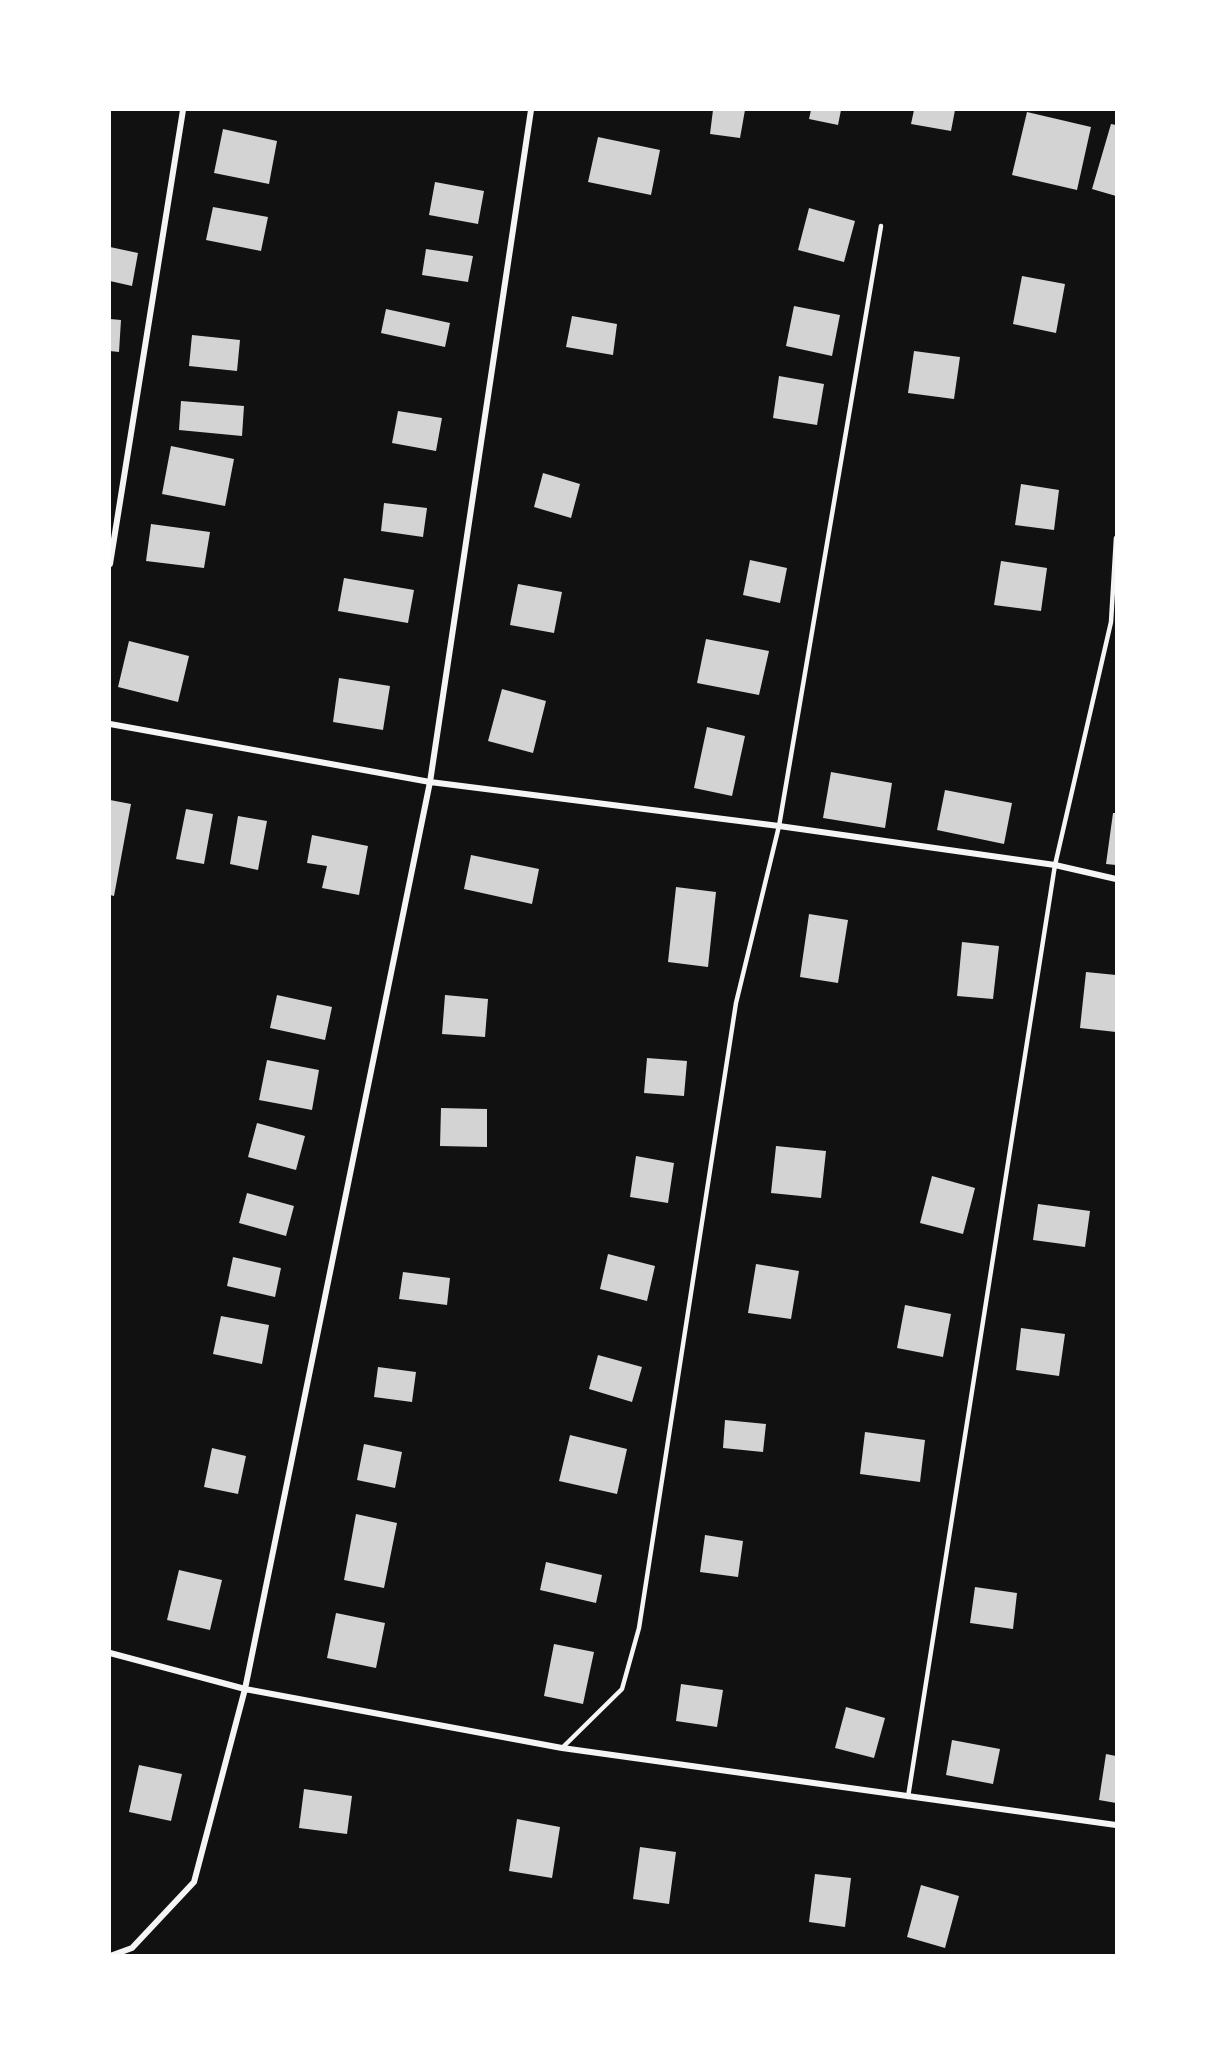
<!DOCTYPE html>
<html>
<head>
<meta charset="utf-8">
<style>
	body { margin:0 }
	#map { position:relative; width:1226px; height:2065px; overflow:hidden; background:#111; font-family:"PT Sans",sans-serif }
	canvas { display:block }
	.frame { position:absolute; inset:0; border:111px solid #fff; pointer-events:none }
</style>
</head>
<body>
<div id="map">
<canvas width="1226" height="2065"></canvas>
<div class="frame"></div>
</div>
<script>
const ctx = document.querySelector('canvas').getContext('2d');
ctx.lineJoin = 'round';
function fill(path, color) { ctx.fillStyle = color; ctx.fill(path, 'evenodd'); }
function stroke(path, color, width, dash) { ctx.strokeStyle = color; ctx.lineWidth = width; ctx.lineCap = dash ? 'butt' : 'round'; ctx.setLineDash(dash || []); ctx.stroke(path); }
const building = new Path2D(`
	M713 110H745L740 138 710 134Z
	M811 110H841L838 125 809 119Z
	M914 110H955L951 131 911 124Z
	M1027 112 1091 127 1077 190 1012 175Z
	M1111 124 1116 125V196L1092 189Z
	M223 129 277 141 269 184 214 173Z
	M598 137 660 150 651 195 588 182Z
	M435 182 484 191 478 224 429 215Z
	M213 207 268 217 261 251 206 240Z
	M809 208 855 221 844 262 798 250Z
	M110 247 138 253 132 286 110 281Z
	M426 249 473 256 468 282 422 275Z
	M1022 276 1065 284 1056 333 1013 324Z
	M794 306 840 315 832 356 786 346Z
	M386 309 450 323 445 347 381 333Z
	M572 316 617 324 613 355 566 347Z
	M110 319 121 320 119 352 110 351Z
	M192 335 240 340 237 371 189 366Z
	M914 351 960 357 954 399 908 393Z
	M779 376 824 384 817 425 773 418Z
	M181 401 244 406 242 436 179 430Z
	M398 411 442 418 436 451 392 443Z
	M171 446 234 459 225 506 162 494Z
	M543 473 580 484 571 518 534 507Z
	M1021 484 1059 490 1054 530 1015 525Z
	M384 503 427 508 423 537 381 531Z
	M151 524 210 532 204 568 146 561Z
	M750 560 787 568 780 603 743 595Z
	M1001 561 1047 568 1041 611 994 605Z
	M344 578 414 590 408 623 338 611Z
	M518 584 562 592 554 633 510 625Z
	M706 639 769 651 759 695 697 683Z
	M129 641 189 656 178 702 118 687Z
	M339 678 390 686 383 730 333 722Z
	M502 689 546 701 533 753 488 741Z
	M707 727 745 736 732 796 694 788Z
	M831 772 892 783 885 828 823 818Z
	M945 790 1012 803 1004 844 937 830Z
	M110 800 131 804 114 896 110 895Z
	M186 809 213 814 204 864 176 859Z
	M1113 813H1116V865L1106 864Z
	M238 816 267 821 258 870 230 864Z
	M312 835 368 846 359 895 322 888 327 866 307 863Z
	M471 855 539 869 532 904 464 889Z
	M676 887 716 892 708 967 668 962Z
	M809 914 848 920 838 983 800 977Z
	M962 942 999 946 993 999 957 996Z
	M1086 972 1116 975V1032L1080 1028Z
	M277 995 332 1007 325 1040 270 1028Z
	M445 995 488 999 485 1037 442 1034Z
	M647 1058 687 1061 684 1096 644 1093Z
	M267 1060 319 1070 312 1110 259 1100Z
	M441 1108 487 1109V1147L440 1146Z
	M257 1123 305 1136 296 1170 248 1157Z
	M776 1146 826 1151 821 1198 771 1193Z
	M636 1156 674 1163 668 1203 630 1197Z
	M932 1176 975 1188 963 1234 920 1223Z
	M247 1193 294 1206 286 1236 239 1223Z
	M1038 1204 1090 1211 1085 1247 1033 1240Z
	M608 1254 655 1266 647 1301 600 1289Z
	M233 1257 281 1268 275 1297 227 1286Z
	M756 1264 799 1271 791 1319 748 1313Z
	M403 1272 450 1278 447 1305 399 1299Z
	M905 1305 951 1314 943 1357 897 1348Z
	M221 1316 269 1325 262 1364 213 1354Z
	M1021 1328 1065 1334 1059 1376 1016 1370Z
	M598 1355 642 1367 632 1402 589 1389Z
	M378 1367 416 1372 412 1402 374 1397Z
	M725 1420 766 1424 763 1452 723 1448Z
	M865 1432 925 1440 920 1482 860 1474Z
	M570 1435 627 1449 617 1494 559 1481Z
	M364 1444 402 1452 395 1488 357 1480Z
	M212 1448 246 1456 238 1494 204 1487Z
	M356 1514 397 1523 384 1588 344 1580Z
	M705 1535 743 1541 738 1577 700 1572Z
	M546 1562 602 1575 596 1603 540 1590Z
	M179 1570 222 1580 210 1630 167 1620Z
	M975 1587 1017 1593 1013 1629 970 1623Z
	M336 1613 385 1623 376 1668 327 1658Z
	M554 1644 594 1652 583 1704 544 1696Z
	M681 1684 723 1690 717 1727 676 1721Z
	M846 1707 885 1718 874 1758 835 1748Z
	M952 1740 1000 1749 993 1784 946 1775Z
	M1106 1754 1116 1756V1803L1099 1800Z
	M139 1765 182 1774 171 1821 129 1812Z
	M304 1789 352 1796 347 1834 299 1828Z
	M517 1819 560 1827 552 1878 509 1871Z
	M640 1847 676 1852 669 1904 633 1899Z
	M815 1874 851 1878 845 1927 809 1922Z
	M921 1885 959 1896 945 1948 907 1937Z`);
const service = new Path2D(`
	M562 1748 622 1689 639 1628 736 1003 779 826 881 226
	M908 1797 1055 865 1111 622 1116 538`);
const minor = new Path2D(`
	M110 564 183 110
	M110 724 430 782 779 826 1055 865 1116 879
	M110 1653 245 1689 562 1748 1116 1825
	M110 1956 132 1948 194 1882 245 1689 430 782 531 110`);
fill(building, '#d3d3d3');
stroke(service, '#f5f5f5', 4.5);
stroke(minor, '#f5f5f5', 6);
</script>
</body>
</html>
